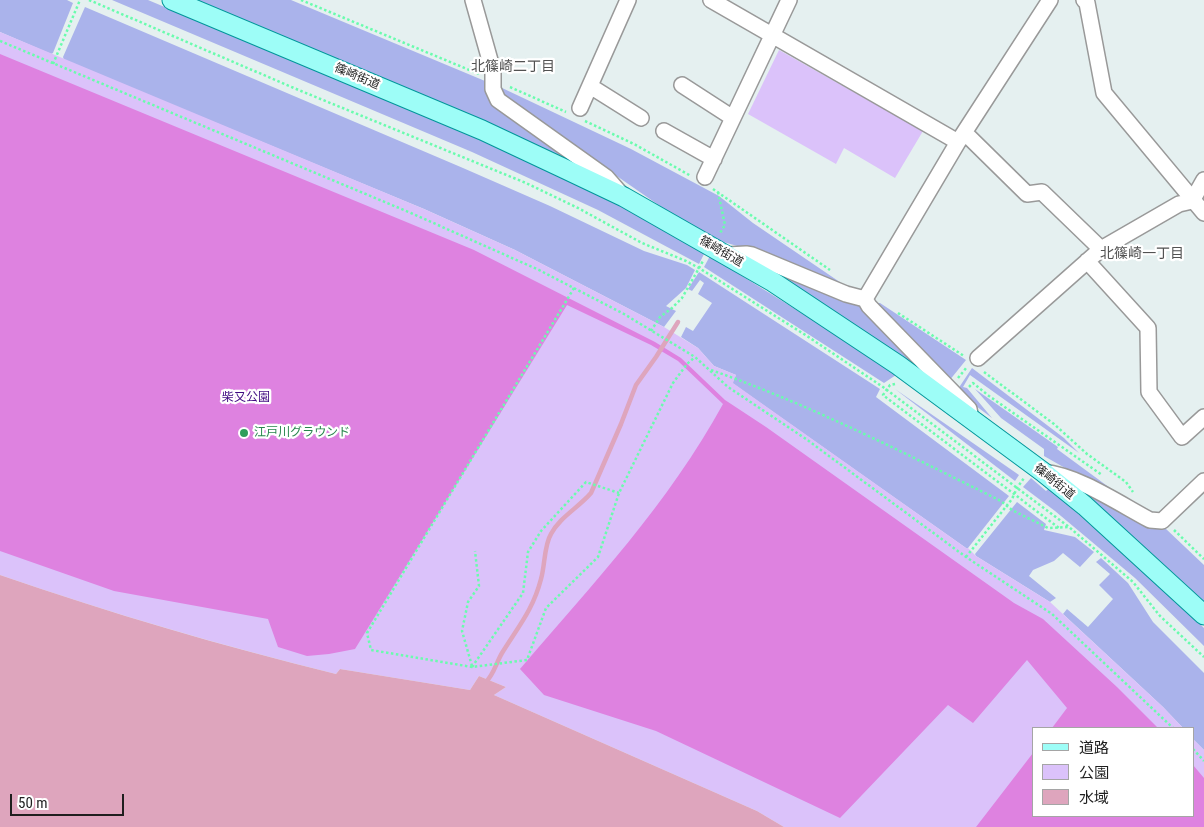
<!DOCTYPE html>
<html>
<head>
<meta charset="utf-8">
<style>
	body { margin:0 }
	#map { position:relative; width:1204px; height:827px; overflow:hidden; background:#e5f0f0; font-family:"Roboto Condensed","Noto Sans JP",sans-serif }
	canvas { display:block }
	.legend { position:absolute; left:1032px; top:727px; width:162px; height:90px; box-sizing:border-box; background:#fff; border:1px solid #a5a5a5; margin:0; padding:6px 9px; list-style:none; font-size:15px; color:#1f1f1f }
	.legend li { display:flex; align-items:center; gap:10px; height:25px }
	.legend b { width:25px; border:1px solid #a5a5a5 }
	.scale { position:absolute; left:10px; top:794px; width:114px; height:22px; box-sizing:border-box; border:2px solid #1f1f1f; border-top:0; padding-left:6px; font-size:15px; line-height:18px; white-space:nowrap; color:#1f1f1f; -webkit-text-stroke:4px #fff; paint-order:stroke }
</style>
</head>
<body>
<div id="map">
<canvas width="1204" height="827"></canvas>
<ul class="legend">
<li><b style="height:6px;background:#9dfdf7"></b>道路</li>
<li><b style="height:14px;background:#dbc2fa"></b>公園</li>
<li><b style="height:14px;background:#dea5bd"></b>水域</li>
</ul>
<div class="scale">50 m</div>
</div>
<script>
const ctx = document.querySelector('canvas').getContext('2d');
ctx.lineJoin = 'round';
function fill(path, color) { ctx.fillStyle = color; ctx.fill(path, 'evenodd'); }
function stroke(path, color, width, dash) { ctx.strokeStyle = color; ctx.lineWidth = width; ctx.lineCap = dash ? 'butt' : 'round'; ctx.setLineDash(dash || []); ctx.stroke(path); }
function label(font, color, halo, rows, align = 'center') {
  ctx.font = font + ' "Roboto Condensed","Noto Sans JP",sans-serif'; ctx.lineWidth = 4.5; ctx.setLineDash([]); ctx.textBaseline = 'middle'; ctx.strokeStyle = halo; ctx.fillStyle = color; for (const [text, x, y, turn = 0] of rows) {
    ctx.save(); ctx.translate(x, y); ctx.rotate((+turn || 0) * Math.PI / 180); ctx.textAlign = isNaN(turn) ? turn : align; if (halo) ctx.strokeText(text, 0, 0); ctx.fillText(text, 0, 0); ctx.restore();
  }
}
const grass = new Path2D(`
	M0 0H67L73 3 53 53 51 54 0 32Z
	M112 0H148L479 139 603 196 705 252 699 264 598 210 472 152Z
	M190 0H291L485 81 491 103 584 168Z
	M85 7 463 168 550 206 644 251 687 265 695 270 686 288 666 306 676 311 664 327 515 250 424 209 64 60 63 57Z
	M500 87 631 149 719 196 753 223 850 289 751 250 720 241 670 213 503 97Z
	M710 256 840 337 896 375 884 383 704 267Z
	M752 261 862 307 939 386Z
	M699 272 880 389 876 397 1009 496 968 548H966L732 383 736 375 714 366 698 348 681 337 686 327 693 331 712 303 698 294 704 283 700 280 692 291 688 289Z
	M877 303H880L966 360 949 381 879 308Z
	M972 368 1064 438 1079 453 970 375 963 387 967 388 992 418 972 403 958 389Z
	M895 389 1019 475 1015 481Z
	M975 389 1058 447 1057 449 1144 513 1044 456V449L1001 418Z
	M1031 478 1046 491 1049 488 1166 591 1204 628V646L1135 578 1055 511 1023 487Z
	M1067 481 1151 527 1159 529 1165 528 1204 565V602L1131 535Z
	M1017 502 1046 524 1044 530 1075 537 1094 552 1080 567 1063 553 1054 561 1033 570 1029 576 1056 598 1050 602 976 556 975 554Z
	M1101 558 1128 583 1153 622 1204 673V750L1193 739V728H1183L1163 707 1063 614 1067 609 1088 627 1113 599 1099 585 1110 574 1096 562Z`);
const park = new Path2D(`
	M0 32 424 209 515 250 664 327 698 348 714 366 736 375 733 383 966 548H968L976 556 1050 602 1163 707 1183 728H1033V816H1193V739L1204 750V827H784L757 811 494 695 506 687 479 676 470 690 340 669 336 674C223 646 110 613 0 575Z
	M779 50 923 131 895 178 844 148 836 164 748 114Z`);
const pitch = new Path2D(`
	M0 54 474 250 655 342 681 358 725 400 766 427 1014 603 1043 619 1117 687 1158 728H1052L1067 708 1027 660 973 723 948 705 840 818 656 731 544 695 520 669C592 585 669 503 723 404L678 361 651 345 567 305 355 649 329 654 307 656 278 647 268 619 114 591 0 551Z
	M1033 753V816H1193V765L1204 778V827H976Z`);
const water = new Path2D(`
	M0 575C110 613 222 646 336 674L340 669 470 690 479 676 506 687 494 695 757 811 784 827H0Z`);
const stream = new Path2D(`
	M485 683C494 675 496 663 502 653 518 627 533 610 541 579 545 566 544 545 551 534 560 517 578 508 591 493L621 424 636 385 656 357 678 322`);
const path = new Path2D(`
	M89 0 301 91 526 183 578 208 642 243 686 261 699 268 807 336 883 387 1069 527 1133 582 1160 616 1204 657
	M301 0 479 74
	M0 41 411 213 539 270 624 314 695 357 728 387 806 439 966 557 1052 614 1173 728
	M53 64 80 0
	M510 87 566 112
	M585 121 634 144 691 176
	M713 189 830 270
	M718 192 725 225 720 233
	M574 288 367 633 371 650 472 667 527 660 546 608 598 557 619 493 673 383 687 364 695 357
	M898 313 964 356
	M651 331 660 317 672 308 682 298 703 261
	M711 370C811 405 906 454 1001 501L1012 510 1048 528 1069 527
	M984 372 1054 424 1087 454 1126 482 1133 492
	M958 378 967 367
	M895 384 890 385 883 395 1059 528
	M969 387 973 383 989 396 1102 475
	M1174 530 1204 559
	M966 557 1012 499 1017 488 1024 478
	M472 666 462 631 468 602 479 586 475 551
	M472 667 523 593 528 552 541 531 586 482 619 493
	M1193 749 1204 761`);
const minor = new Path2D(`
	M473 0 493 71V89L498 100 606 177 621 194
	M711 0 958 142
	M1084 0 1087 3 1104 93 1204 213
	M682 85 733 118
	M590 86 641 118
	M580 108 628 0
	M664 131 714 159
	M965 133 1027 194 1042 192 1101 249
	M705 177 789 0
	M728 255 746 254 752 255 846 294 865 299 958 142 1050 0
	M1087 261 1148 328 1149 392 1182 437 1204 417
	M865 299 869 306 969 409 970 414
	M978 358 1101 249 1179 204 1192 201 1204 180
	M1043 472C1079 476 1118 503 1150 520L1162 521 1204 481`);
const major = new Path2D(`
	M172 0 482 130 565 169 624 197 773 282 898 365 1043 472 1085 506 1204 615`);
const markers = [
	[244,433,5,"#2e9e5b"]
];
const streetNames = [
	["篠崎街道",357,77,23],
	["篠崎街道",721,252,30],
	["篠崎街道",1054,482,39]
];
const parkNames = [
	["柴又公園",246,398]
];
const leisureNames = [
	["江戸川グラウンド",254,433]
];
const neighbourhoodNames = [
	["北篠崎二丁目",513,67],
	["北篠崎一丁目",1142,254]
];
fill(grass, '#aab3eb');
fill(park, '#dbc2fa');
fill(pitch, '#de82e0');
fill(water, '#dea5bd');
stroke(stream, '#dea5bd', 4.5);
stroke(minor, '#999', 18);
stroke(major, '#00969a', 21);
stroke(path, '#6afcae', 2.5, [2.5, 2.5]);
stroke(minor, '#fff', 15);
stroke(major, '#9dfdf7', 19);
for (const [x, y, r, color] of markers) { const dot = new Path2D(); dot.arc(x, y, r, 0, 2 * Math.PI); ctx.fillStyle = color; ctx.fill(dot); stroke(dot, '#fff', 2); }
label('12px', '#1f1f1f', '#fff', streetNames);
label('12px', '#3f0a81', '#fff', parkNames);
label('12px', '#27864d', '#fff', leisureNames, 'left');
label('14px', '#525252', '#fff', neighbourhoodNames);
</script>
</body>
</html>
